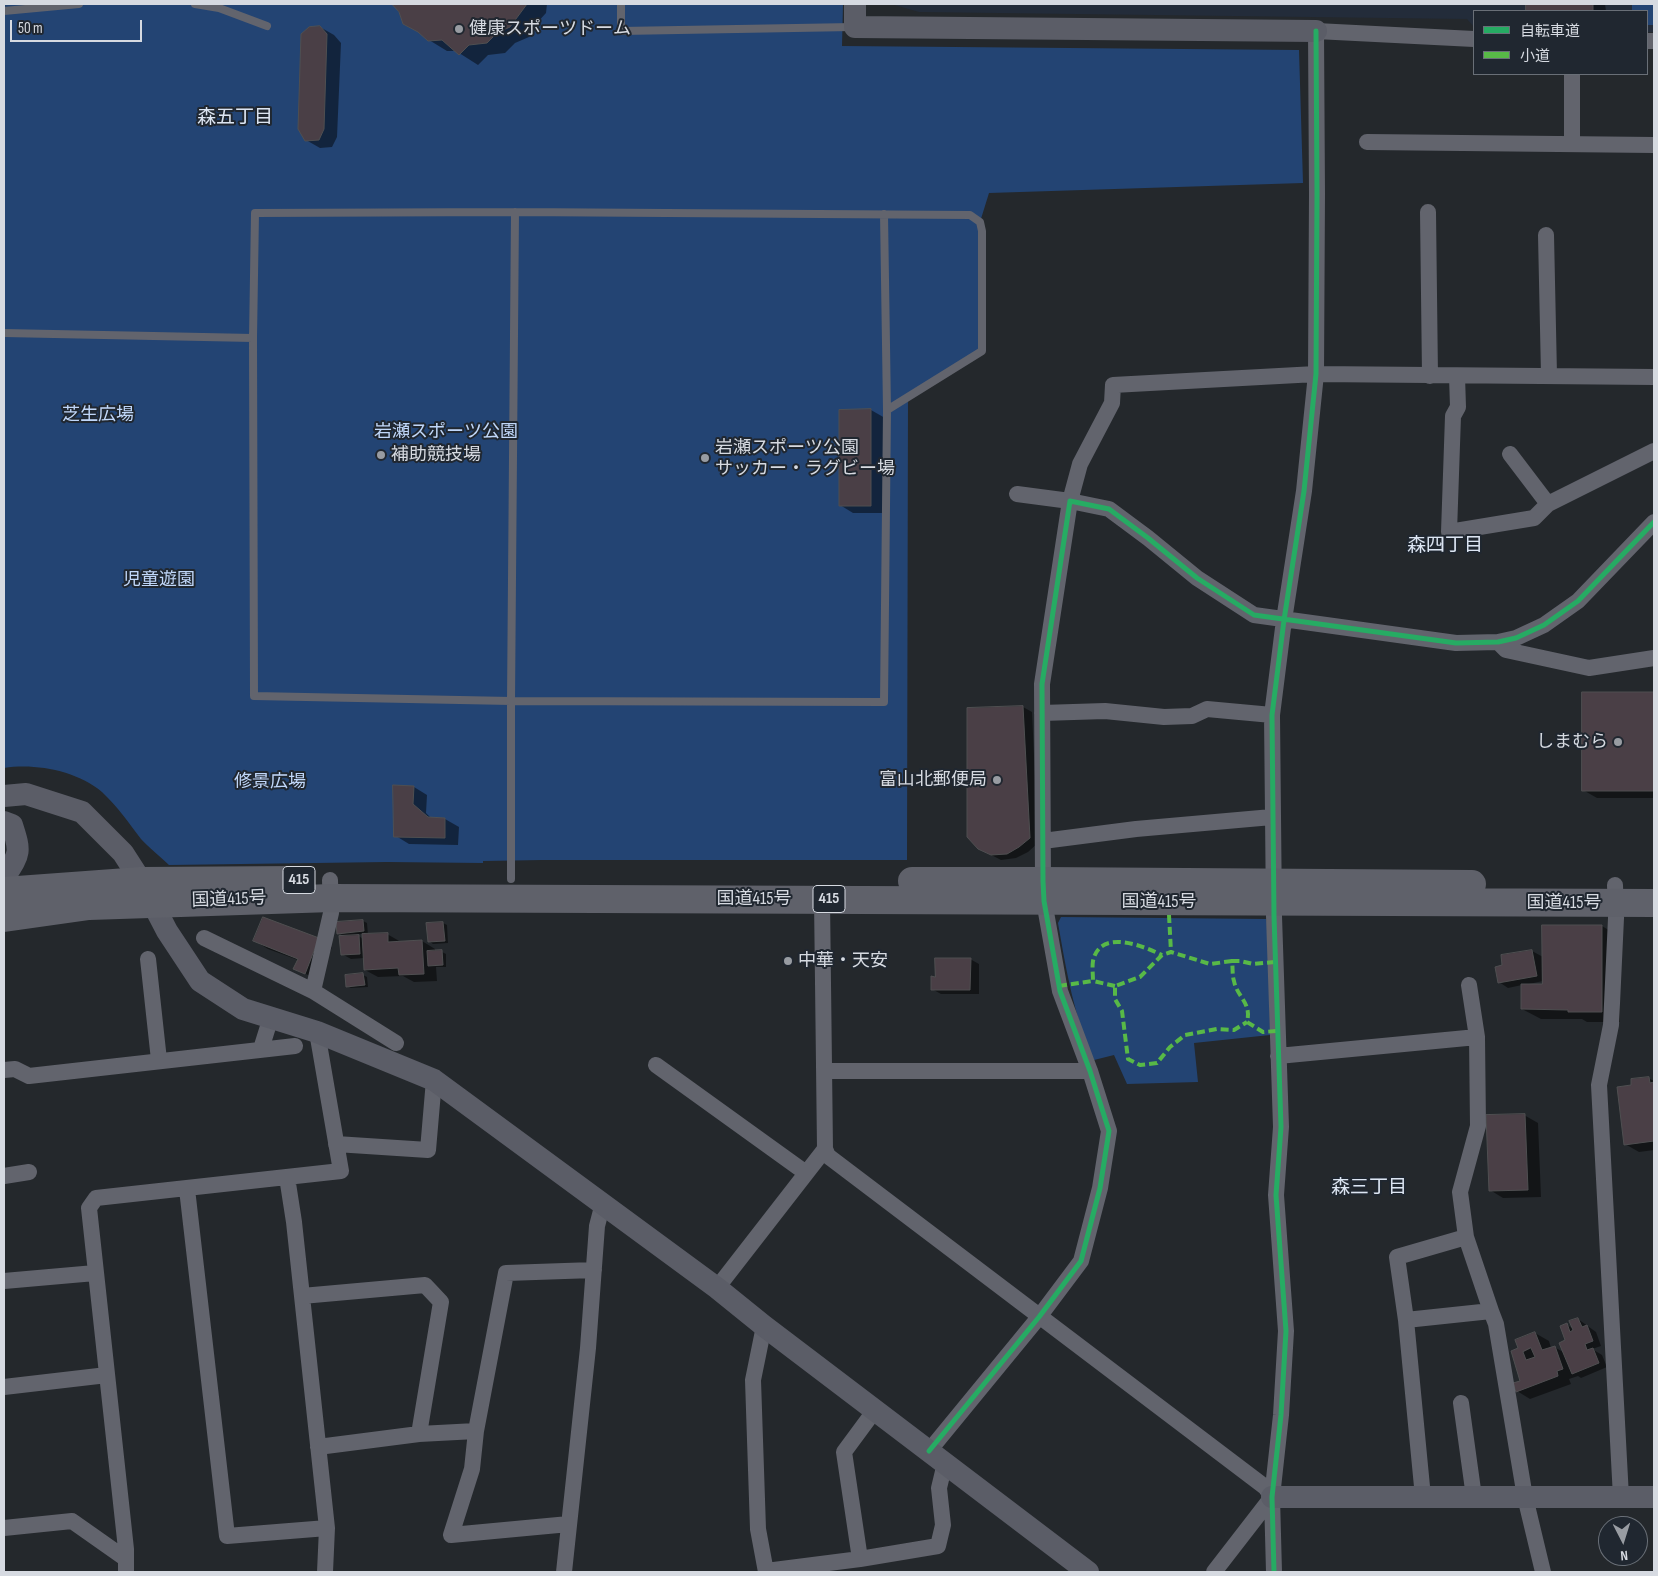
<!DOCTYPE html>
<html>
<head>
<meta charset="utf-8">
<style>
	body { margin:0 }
	#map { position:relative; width:1658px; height:1576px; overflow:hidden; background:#24282c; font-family:"Sofia Sans Condensed","Noto Sans JP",sans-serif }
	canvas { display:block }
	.frame { position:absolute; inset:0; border:5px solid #d6dae1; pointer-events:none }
	.legend { position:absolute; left:1473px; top:10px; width:175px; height:65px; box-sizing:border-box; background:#202730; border:1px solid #696f77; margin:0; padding:6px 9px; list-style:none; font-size:15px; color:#d6dae1 }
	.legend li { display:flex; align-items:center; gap:10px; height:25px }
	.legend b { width:25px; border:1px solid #696f77 }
	.north { position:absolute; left:1598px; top:1516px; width:50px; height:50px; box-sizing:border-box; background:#202730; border:1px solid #696f77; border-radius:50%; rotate:175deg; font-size:14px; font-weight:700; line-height:20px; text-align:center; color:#d6dae1 }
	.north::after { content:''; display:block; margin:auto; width:18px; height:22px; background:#989ca2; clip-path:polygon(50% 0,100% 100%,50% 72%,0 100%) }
	.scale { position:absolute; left:10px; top:20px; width:132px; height:22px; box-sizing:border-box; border:2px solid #d6dae1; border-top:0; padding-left:6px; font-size:15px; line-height:18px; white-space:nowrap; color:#d6dae1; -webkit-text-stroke:4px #202730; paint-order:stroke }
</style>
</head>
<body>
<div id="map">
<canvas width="1658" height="1576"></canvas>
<div class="frame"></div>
<ul class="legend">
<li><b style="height:6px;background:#26ab63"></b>自転車道</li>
<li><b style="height:6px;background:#58b947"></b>小道</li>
</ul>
<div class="north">N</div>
<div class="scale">50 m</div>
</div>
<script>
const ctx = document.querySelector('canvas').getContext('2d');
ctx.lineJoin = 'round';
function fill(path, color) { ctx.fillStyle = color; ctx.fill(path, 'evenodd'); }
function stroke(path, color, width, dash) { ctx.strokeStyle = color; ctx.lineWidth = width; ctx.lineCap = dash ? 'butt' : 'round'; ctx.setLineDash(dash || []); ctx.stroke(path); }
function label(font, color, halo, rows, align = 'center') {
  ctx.font = font + ' "Sofia Sans Condensed","Noto Sans JP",sans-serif'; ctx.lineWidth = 4; ctx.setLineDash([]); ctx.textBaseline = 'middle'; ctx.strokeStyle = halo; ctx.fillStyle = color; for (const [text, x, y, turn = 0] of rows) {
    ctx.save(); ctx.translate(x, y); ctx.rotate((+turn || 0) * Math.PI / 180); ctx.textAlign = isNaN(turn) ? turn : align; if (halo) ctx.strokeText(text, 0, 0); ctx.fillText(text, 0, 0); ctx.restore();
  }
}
const built = new Path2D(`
	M891 4H1654V32H1647V11H1474V27L1467 19 919 12Z`);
const green = new Path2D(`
	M4 4H843L842 46 1299 50 1303 183 989 193 980 222 982 351 908 398 907 860H542L483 861V863L387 862 169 865C160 856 149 848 141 839 129 823 117 806 102 792 77 771 36 763 4 768Z
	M1632 4H1654V25H1647V11H1632Z
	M1061 917 1266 919 1269 927 1270 1035 1194 1043 1198 1082 1127 1084 1114 1055 1094 1060C1074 1017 1066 969 1058 923Z`);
const shadow = new Path2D(`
	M393 4H547L546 13 536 24 529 37 515 43 505 53 488 55 478 65 456 51H447L429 40Z
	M1527 4H1605L1606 11H1527Z
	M320 27 334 35 341 43 337 137 332 147 320 148 306 140Z
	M871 410 885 418 884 513H853L840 505V411Z
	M1583 693 1654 694V798H1597L1583 790Z
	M1023 707 1032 712 1038 843 1028 852 1016 858 1001 860 978 848 968 710Z
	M414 787 427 795 426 813 432 819H445L459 827 458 845 409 844 396 836Z
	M363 921 367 923 368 935 387 934 401 942 422 941 435 949V952H442L446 954V967H436L437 981 414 982 403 976 378 977 365 970 364 958 351 959 342 954 345 937 339 933ZM356 934H363V939Z
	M443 923 447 925 448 943 433 944 429 941Z
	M1602 926 1620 937V1022H1587L1582 1019H1541L1522 1009V985L1508 988 1499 982 1532 951 1543 957ZM1543 981V985H1529V984Z
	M318 939 332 947 319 980 295 969 298 960 268 949 255 941Z
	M970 959 979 964V994H941L932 989 936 978Z
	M363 975 367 977 368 987 351 988 347 986Z
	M1648 1078 1654 1081V1150L1639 1152 1625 1144Z
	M1524 1115 1538 1123 1541 1197 1503 1198 1490 1190Z
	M1578 1319 1596 1332 1601 1346 1592 1349 1602 1355 1607 1367 1581 1378 1578 1376 1569 1379 1571 1384 1530 1399 1517 1391 1521 1382 1520 1349 1535 1333 1549 1341 1551 1348 1554 1347 1565 1353 1567 1341V1325L1574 1329Z`);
const building = new Path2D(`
	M392 4H527L510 27 497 33 487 43 469 45 459 55 442 40 428 41 418 32 403 24 399 12Z
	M1526 4H1593V11H1526Z
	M320 26 327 34 324 129 319 140 305 141 298 129 301 34 309 27Z
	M871 409V506H839V410Z
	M1582 692H1654V791H1582Z
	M1023 706 1030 838 1019 847 1007 854 991 855 978 849 967 837V708Z
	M393 785 414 786 413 804 428 817 445 818V838L394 837Z
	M263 917 319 938 305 974 293 969 298 959 253 941Z
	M363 920 364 931 337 934 336 922Z
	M443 922 445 941 428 942 426 923Z
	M1542 925H1602V1012H1568V1010L1521 1009V984H1542Z
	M388 933V942L422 940 424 974 399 975 398 968 364 970 362 934Z
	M359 935 360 954 341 955 339 936Z
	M442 950 443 965 428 966 427 951Z
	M1532 950 1537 976 1498 983 1495 967 1502 965 1501 955Z
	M935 958H971L970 990H931V976L935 977Z
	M363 973 365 985 346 987 345 975Z
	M1649 1077 1650 1083 1654 1082V1141L1624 1145 1617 1087 1631 1085V1079Z
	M1525 1114 1528 1190 1489 1191 1486 1115Z
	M1578 1318 1582 1327 1587 1325 1593 1341 1585 1344 1587 1350 1593 1348 1599 1363 1572 1374 1559 1343 1565 1340 1560 1326 1567 1323 1570 1332 1573 1330 1569 1321Z
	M1535 1332 1542 1350 1555 1346 1563 1369 1557 1371 1558 1376 1516 1392 1513 1383 1520 1381 1511 1351 1518 1348 1515 1340ZM1531 1348 1535 1357 1526 1360 1523 1352Z`);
const lane = new Path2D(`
	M195 4 219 8 267 26
	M621 4V31L853 27
	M4 11 79 4
	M515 212 970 215 980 222 982 231V351L887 410 884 702 511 701 254 696 253 338 255 213Z
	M884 214 887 410
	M4 333 253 338
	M511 879V701L515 212`);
const street = new Path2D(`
	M1647 41H1654
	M1572 74V144
	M1367 142 1654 145
	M1428 212 1430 376
	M1546 235 1549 375
	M1457 376 1458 407 1453 416 1449 532 1534 518 1548 504 1510 454
	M1017 494 1070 501 1080 464 1112 403 1113 385 1316 374 1654 377
	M1548 504 1654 451
	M1498 642 1506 650 1589 668 1654 658
	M1042 713 1105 711 1164 717 1192 716 1207 709 1272 715
	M1043 841 1136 829 1272 817
	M1615 885 1616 918 1611 1025 1599 1085 1621 1497
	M822 899 825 1149 828 1156 1265 1487 1272 1497
	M204 938 313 991 396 1043
	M148 959 159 1060
	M313 991 331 913 330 880
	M261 1049 271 1017
	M1278 1056 1477 1037
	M656 1065 806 1173
	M4 1070 15 1069 29 1076 295 1046
	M824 1071H1090
	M336 1144 428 1150 434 1080
	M4 1176 29 1172
	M287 1177 294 1222 327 1528 325 1572
	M187 1189 227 1536 327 1528
	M1466 1237 1460 1192 1478 1126 1477 1037 1469 985
	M4 1281 95 1273
	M717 1288 825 1149
	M302 1296 425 1285 441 1302 419 1434 476 1431
	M1406 1320 1397 1257 1466 1237 1491 1311
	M764 1326 753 1380 758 1529 766 1572
	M4 1387 107 1375
	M1461 1403 1474 1497
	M875 1410 844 1452 860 1559 938 1546 943 1525 939 1488 945 1463
	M318 1447 419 1434
	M929 1451 1039 1317 1081 1261 1100 1188 1109 1131 1090 1071 1060 991 1044 901 1043 881 1042 684 1070 501 1109 509 1148 538 1197 578 1254 615 1456 643 1498 642 1516 638 1544 625 1578 601 1654 522
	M1423 1497 1406 1320 1491 1311 1496 1324 1525 1497 1543 1572
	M569 1524 451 1535 472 1469 476 1431 506 1273 594 1270
	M4 1528 72 1521 126 1559
	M766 1571 860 1559
	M126 1572V1549L89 1208 96 1198 341 1171 317 1032
	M564 1572 588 1348 597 1226 603 1203
	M1214 1572 1272 1497
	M1274 1572 1272 1497 1281 1415 1286 1331 1276 1195 1281 1127 1274 916 1272 715 1284 620 1304 491 1316 374 1317 194 1316 31 1474 39`);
const secondary = new Path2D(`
	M855 4V27L1316 31
	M4 796 26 794 82 812 123 853 141 881 167 931 200 981 243 1009 317 1032 434 1080 717 1288 764 1326 1088 1572
	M4 822 12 825C21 853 20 853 4 878
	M1272 1497H1654`);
const highway = new Path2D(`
	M912 881H1043L1472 884
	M4 891 141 881 299 880
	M4 918 89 906 332 898 1654 903`);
const quiet = new Path2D(`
	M1169 915 1171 952
	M1232 961 1210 964 1171 952 1162 955 1140 977 1115 986V999L1122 1011 1128 1059 1140 1065 1157 1063 1170 1047 1185 1035 1217 1029 1234 1030 1247 1022
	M1275 962 1253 964 1240 961H1232C1233 968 1232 975 1234 981 1237 997 1252 1003 1247 1022L1263 1032 1277 1031
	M1059 986 1093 981
	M1115 986 1093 981C1093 975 1092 967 1093 961 1100 928 1143 946 1162 955`);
const cycleway = new Path2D(`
	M929 1451 1039 1317 1081 1261 1100 1188 1109 1131 1090 1071 1060 991 1044 901 1043 881 1042 684 1070 501 1109 509 1148 538 1197 578 1254 615 1456 643 1498 642 1516 638 1544 625 1578 601 1654 522
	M1274 1572 1272 1497 1281 1415 1286 1331 1276 1195 1281 1127 1274 916 1272 715 1284 620 1304 491 1316 374 1317 194 1316 31`);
const markers = [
	[459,29,5,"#989ca2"],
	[381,455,5,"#989ca2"],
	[705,458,5,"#989ca2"],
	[1618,742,5,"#989ca2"],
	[997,780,5,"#989ca2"],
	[788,961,5,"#989ca2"]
];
const shields = [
	[299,880,32],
	[829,899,32]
];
const shieldNames = [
	["415",299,880],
	["415",829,899]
];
const poiNames = [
	["健康スポーツドーム",469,29],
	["岩瀬スポーツ公園",715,448],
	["サッカー・ラグビー場",715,469],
	["補助競技場",391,455],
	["しまむら",1608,742,"right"],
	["富山北郵便局",987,780,"right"],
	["中華・天安",798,961]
];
const parkNames = [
	["芝生広場",98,415],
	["岩瀬スポーツ公園",446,432],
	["児童遊園",159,580],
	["修景広場",270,782]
];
const streetNames = [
	["国道415号",754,899],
	["国道415号",229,900,-2],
	["国道415号",1159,902],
	["国道415号",1564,903]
];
const neighbourhoodNames = [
	["森五丁目",235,118],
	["森四丁目",1445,546],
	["森三丁目",1369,1188]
];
fill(built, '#232c3a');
fill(green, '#234473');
fill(shadow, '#0007');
fill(building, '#4a3f46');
stroke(building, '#4f4f51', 1);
stroke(lane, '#62646d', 8);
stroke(street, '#62646d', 16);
stroke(secondary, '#5b5d67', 22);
stroke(highway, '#5f616a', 28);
stroke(quiet, '#58b947', 4, [8, 4]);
stroke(cycleway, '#26ab63', 5);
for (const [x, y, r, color] of markers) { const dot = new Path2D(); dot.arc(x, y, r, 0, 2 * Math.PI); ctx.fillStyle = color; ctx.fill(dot); stroke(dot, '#202730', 2); }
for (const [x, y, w] of shields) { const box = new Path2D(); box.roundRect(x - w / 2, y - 13.5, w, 27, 4); ctx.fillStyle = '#202730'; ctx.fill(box); stroke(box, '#d6dae1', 1); }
label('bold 16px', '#d6dae1', null, shieldNames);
label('18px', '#d6dae1', '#202730', poiNames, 'left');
label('18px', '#c0d7f9', '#202730', parkNames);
label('18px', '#d6dae1', '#202730', streetNames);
label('19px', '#dce5f2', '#202730', neighbourhoodNames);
</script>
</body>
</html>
